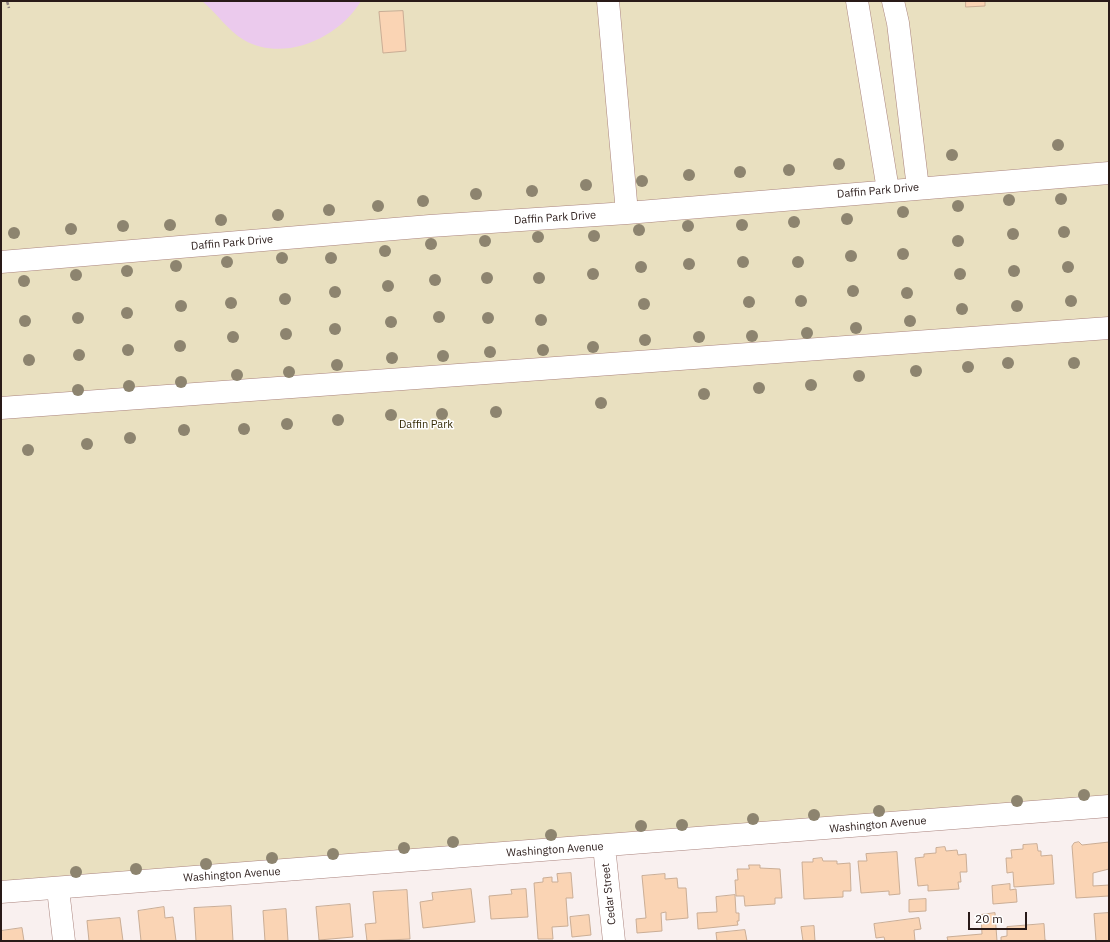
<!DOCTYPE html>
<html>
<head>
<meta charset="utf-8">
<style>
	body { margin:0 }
	#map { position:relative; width:1110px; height:942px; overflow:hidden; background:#f9f0ef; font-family:"IBM Plex Sans",sans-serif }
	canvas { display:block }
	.frame { position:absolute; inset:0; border:2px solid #291a18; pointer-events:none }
	.scale { position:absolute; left:968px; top:912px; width:59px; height:18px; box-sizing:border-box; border:2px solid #291a18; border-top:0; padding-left:5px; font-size:12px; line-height:14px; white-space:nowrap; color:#291a18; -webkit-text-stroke:3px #fff; paint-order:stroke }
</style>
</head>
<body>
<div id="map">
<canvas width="1110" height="942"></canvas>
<div class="frame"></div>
<div class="scale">20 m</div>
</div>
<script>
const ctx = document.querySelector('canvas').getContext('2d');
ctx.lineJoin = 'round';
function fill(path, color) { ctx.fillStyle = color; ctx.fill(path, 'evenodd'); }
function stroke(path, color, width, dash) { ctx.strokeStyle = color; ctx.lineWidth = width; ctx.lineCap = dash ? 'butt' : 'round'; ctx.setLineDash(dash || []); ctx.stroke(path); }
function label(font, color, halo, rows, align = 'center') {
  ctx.font = font + ' "IBM Plex Sans",sans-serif'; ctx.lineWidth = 3; ctx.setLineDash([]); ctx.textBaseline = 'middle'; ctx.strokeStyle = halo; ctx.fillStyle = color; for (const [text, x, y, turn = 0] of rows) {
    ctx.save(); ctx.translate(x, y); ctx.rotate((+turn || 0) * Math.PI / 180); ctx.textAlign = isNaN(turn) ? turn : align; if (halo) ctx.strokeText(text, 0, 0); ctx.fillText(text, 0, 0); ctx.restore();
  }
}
const green = new Path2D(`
	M1 1H1109V800L1 882Z`);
const water = new Path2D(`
	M202 1H361C339 38 284 63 244 40 228 31 217 13 202 1Z`);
const building = new Path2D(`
	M966 1H985V6L966 7Z
	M403 11 406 51 383 53 379 12Z
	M1079 842 1082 845 1109 842V869L1093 873V886L1109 885V896L1076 898 1072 846 1074 843Z
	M1037 844 1038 851H1041V856L1052 855 1054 884 1014 887 1013 872 1007 873 1006 858H1012L1011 850 1023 849V845Z
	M945 847 946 851 957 850 958 855 966 854 967 872H960L961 882H958L959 889 928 891V885L918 886 915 858 924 857V854L936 853V848Z
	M897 852 900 894 889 895V891L861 893 858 861H867L866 854Z
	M822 858 823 861H837V864L850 863 851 891H843V897L804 899 802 862H813V859Z
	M749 865H760V868L780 869 782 898H775V904L745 906 744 896H736L735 880H738L737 869H749Z
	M571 873 573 898H566L568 926 552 927 553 939H538L534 883 543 882V878L552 877V882H558L557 874Z
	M665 874V879L677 878 678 888H686L688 918 666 920V912L661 913 662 931 637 933 636 919 646 918 642 876Z
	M1010 884V890L1016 889 1017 902 993 904 992 886Z
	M471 889 475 922 423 928 420 902 433 900 432 893Z
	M526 889 528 917 491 919 489 896 512 894 511 890Z
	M407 890 410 939 367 941 365 924 376 923 373 892Z
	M735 895 736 913H739V921H737L738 925 698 929 697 913 717 912 716 897Z
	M926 899V911L909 912V900Z
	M350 904 353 937 319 940 316 907Z
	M231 906 233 941H196L194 908Z
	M164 907 165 918 173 917 176 941H141L138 911Z
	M286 909 288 941H265L263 911Z
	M995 913 997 941H948L947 937 982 934 981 915Z
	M1109 913V941H1096L1094 914Z
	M589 915 591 935 572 937 570 917Z
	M120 918 123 941H89L87 921Z
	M919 918 921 929 914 930 915 941H885L884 937 876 938 874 924Z
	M1044 924 1045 940 1049 941H1001V937L1007 936V927Z
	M814 926 815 941H803L801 927Z
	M22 928 24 941H1V931Z
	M745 930 747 941H717L716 933Z`);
const path = new Path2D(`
	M7 1 9 8`);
const minor = new Path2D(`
	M608 1 627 213
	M857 1 888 190
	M893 1 898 23 918 188
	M1 262 430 226 627 213 1109 173
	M1 408 1109 328
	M604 846 614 941
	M58 889 64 941
	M1 892 1109 806`);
const trees = [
	[1058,145],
	[952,155],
	[839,164],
	[789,170],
	[740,172],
	[689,175],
	[642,181],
	[586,185],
	[532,191],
	[476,194],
	[1061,199],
	[1009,200],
	[423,201],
	[378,206],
	[958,206],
	[329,210],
	[903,212],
	[278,215],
	[847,219],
	[221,220],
	[794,222],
	[170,225],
	[742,225],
	[123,226],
	[688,226],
	[71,229],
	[639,230],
	[1064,232],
	[14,233],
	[1013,234],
	[594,236],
	[538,237],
	[485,241],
	[958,241],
	[431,244],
	[385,251],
	[903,254],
	[851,256],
	[282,258],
	[331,258],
	[227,262],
	[743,262],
	[798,262],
	[689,264],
	[176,266],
	[641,267],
	[1068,267],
	[127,271],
	[1014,271],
	[593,274],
	[960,274],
	[76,275],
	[487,278],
	[539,278],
	[435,280],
	[24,281],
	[388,286],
	[853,291],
	[335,292],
	[907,293],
	[285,299],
	[801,301],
	[1071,301],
	[749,302],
	[231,303],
	[644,304],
	[181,306],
	[1017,306],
	[962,309],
	[127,313],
	[439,317],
	[78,318],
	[488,318],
	[541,320],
	[25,321],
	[910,321],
	[391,322],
	[856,328],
	[335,329],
	[807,333],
	[286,334],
	[752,336],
	[233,337],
	[699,337],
	[645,340],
	[180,346],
	[593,347],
	[128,350],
	[543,350],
	[490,352],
	[79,355],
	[443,356],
	[392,358],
	[29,360],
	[1008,363],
	[1074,363],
	[337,365],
	[968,367],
	[916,371],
	[289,372],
	[237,375],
	[859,376],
	[181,382],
	[811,385],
	[129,386],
	[759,388],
	[78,390],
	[704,394],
	[601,403],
	[496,412],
	[442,414],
	[391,415],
	[338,420],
	[287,424],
	[244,429],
	[184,430],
	[130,438],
	[87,444],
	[28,450],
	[1084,795],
	[1017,801],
	[879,811],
	[814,815],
	[753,819],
	[682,825],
	[641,826],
	[551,835],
	[453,842],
	[404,848],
	[333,854],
	[272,858],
	[206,864],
	[136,869],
	[76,872]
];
const streetNames = [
	["Daffin Park Drive",878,191,-5],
	["Daffin Park Drive",555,218,-4],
	["Daffin Park Drive",232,243,-5],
	["Washington Avenue",878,825,-5],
	["Washington Avenue",555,850,-4],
	["Washington Avenue",232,875,-4],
	["Cedar Street",609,894,-96]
];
const parkNames = [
	["Daffin Park",426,425]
];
fill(green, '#e9e0c0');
fill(water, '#ebcaed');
fill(building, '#fad4b4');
stroke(building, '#caad95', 1);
stroke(minor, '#aa847e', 23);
stroke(path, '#8f8382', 2.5, [4, 2]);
stroke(minor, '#fff', 22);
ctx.fillStyle = '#8d846f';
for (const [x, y] of trees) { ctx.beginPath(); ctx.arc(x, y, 6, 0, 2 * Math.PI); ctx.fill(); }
label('11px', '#291a18', '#fff', streetNames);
label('11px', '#352b06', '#fff', parkNames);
</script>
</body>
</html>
